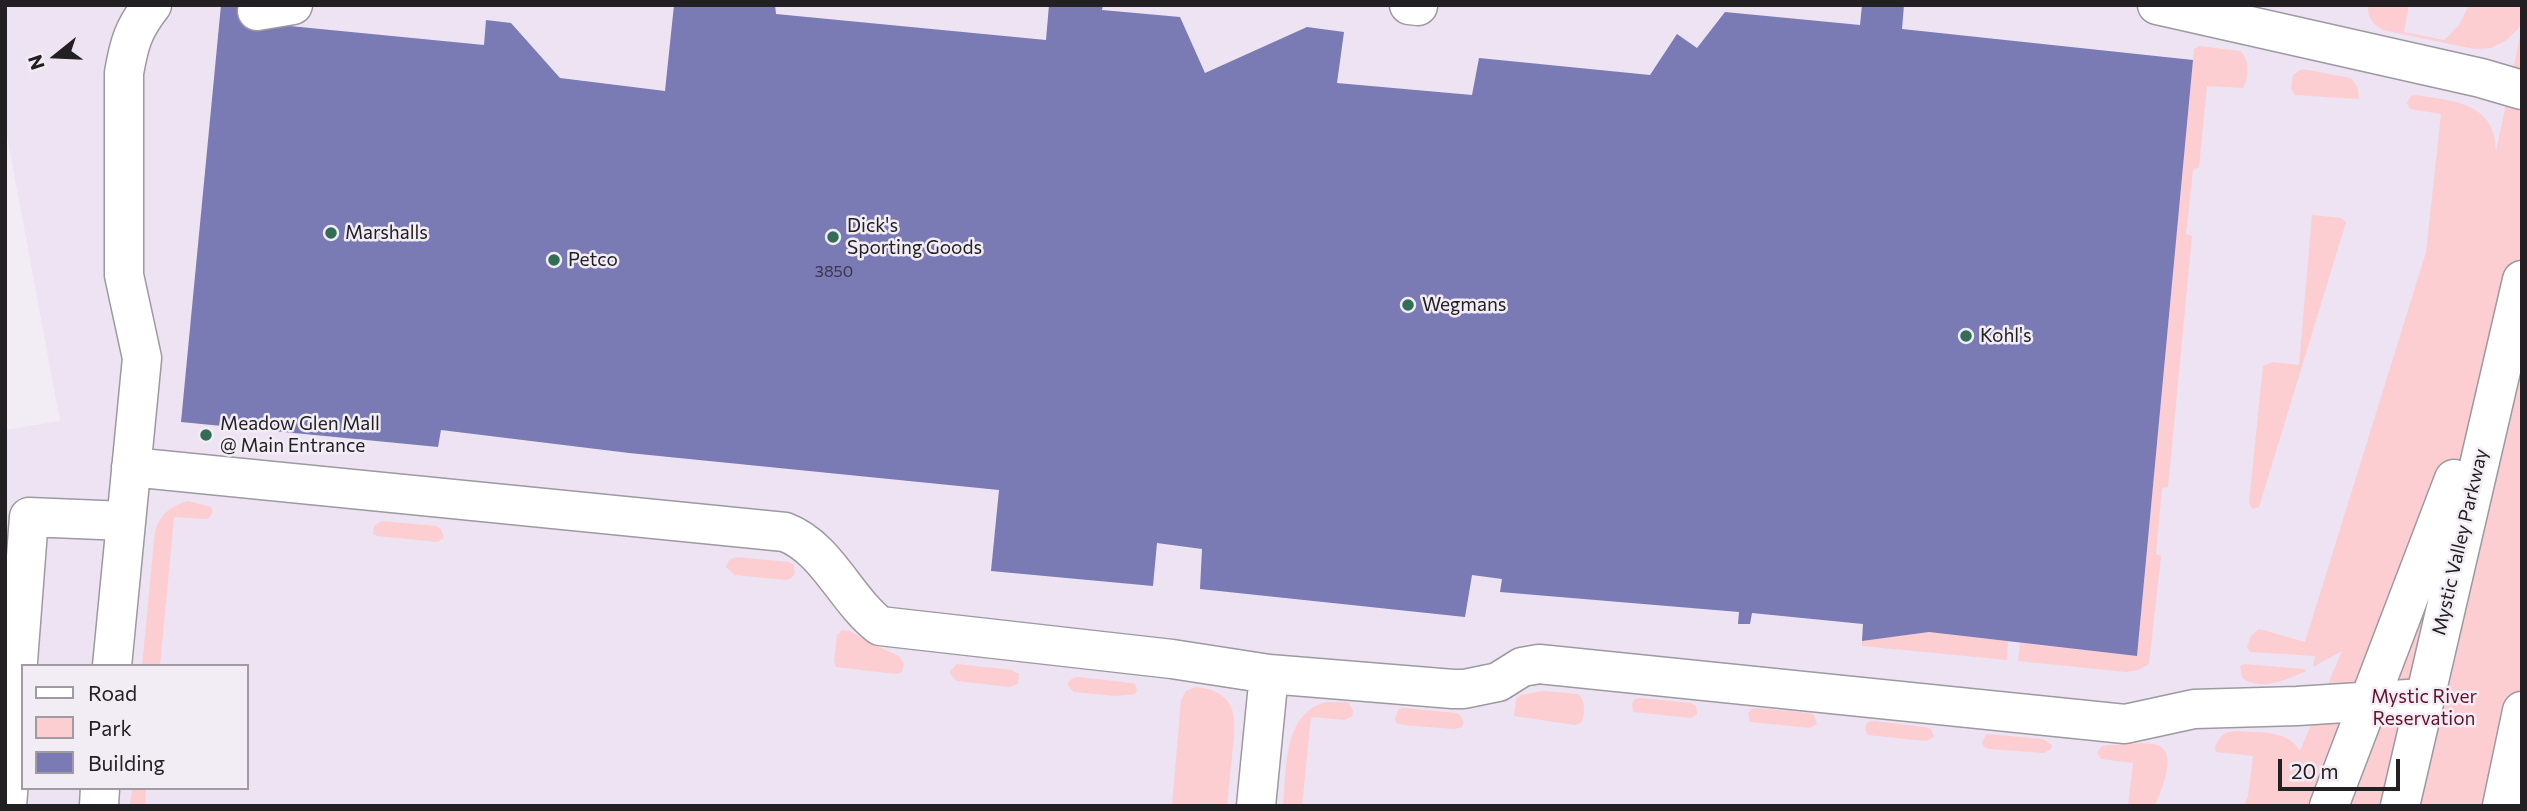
<!DOCTYPE html>
<html>
<head>
<meta charset="utf-8">
<style>
	body { margin:0 }
	#map { position:relative; width:2527px; height:811px; overflow:hidden; background:#f2edf5; font-family:Commissioner,sans-serif }
	canvas { display:block }
	.frame { position:absolute; inset:0; border:7px solid #222023; pointer-events:none }
	.legend { position:absolute; left:21px; top:664px; width:228px; height:126px; box-sizing:border-box; background:#f2edf5; border:2px solid #9f9ba1; margin:0; padding:9px 12px; list-style:none; font-size:21px; color:#222023 }
	.legend li { display:flex; align-items:center; gap:14px; height:35px }
	.legend b { width:35px; border:2px solid #9f9ba1 }
	.north { position:absolute; left:21px; top:21px; width:70px; height:70px; -webkit-text-stroke:5px #f2edf5; paint-order:stroke; rotate:252deg; font-size:19px; font-weight:700; line-height:28px; text-align:center; color:#222023 }
	.north::after { content:''; display:block; margin:auto; width:24px; height:32px; background:#222023; clip-path:polygon(50% 0,100% 100%,50% 72%,0 100%) }
	.scale { position:absolute; left:2278px; top:759px; width:122px; height:32px; box-sizing:border-box; border:4px solid #222023; border-top:0; padding-left:9px; font-size:21px; line-height:24px; white-space:nowrap; color:#222023; -webkit-text-stroke:5px #f2edf5; paint-order:stroke }
</style>
</head>
<body>
<div id="map">
<canvas width="2527" height="811"></canvas>
<div class="frame"></div>
<ul class="legend">
<li><b style="height:9px;background:#fff"></b>Road</li>
<li><b style="height:19px;background:#fcced2"></b>Park</li>
<li><b style="height:19px;background:#7a7ab4"></b>Building</li>
</ul>
<div class="north">N</div>
<div class="scale">20 m</div>
</div>
<script>
const ctx = document.querySelector('canvas').getContext('2d');
ctx.lineJoin = 'round';
function fill(path, color) { ctx.fillStyle = color; ctx.fill(path, 'evenodd'); }
function stroke(path, color, width, dash) { ctx.strokeStyle = color; ctx.lineWidth = width; ctx.lineCap = dash ? 'butt' : 'round'; ctx.setLineDash(dash || []); ctx.stroke(path); }
function label(font, color, halo, rows, align = 'center') {
  ctx.font = font + ' Commissioner,sans-serif'; ctx.lineWidth = 5; ctx.setLineDash([]); ctx.textBaseline = 'middle'; ctx.strokeStyle = halo; ctx.fillStyle = color; for (const [text, x, y, turn = 0] of rows) {
    ctx.save(); ctx.translate(x, y); ctx.rotate((+turn || 0) * Math.PI / 180); ctx.textAlign = isNaN(turn) ? turn : align; if (halo) ctx.strokeText(text, 0, 0); ctx.fillText(text, 0, 0); ctx.restore();
  }
}
const built = new Path2D(`
	M5 5H2522V26L2495 156 2347 641 2291 806H5V430L60 421 5 125ZM23 666H247V788H23Z`);
const green = new Path2D(`
	M2368 5H2409L2404 32 2444 40 2459 25 2469 5H2522V23L2518 29 2505 41 2491 48 2474 49 2383 30C2373 24 2367 18 2368 5Z
	M2522 26V806H2244L2248 796 2253 756 2216 752 2215 749C2218 737 2223 732 2235 731 2259 733 2288 729 2300 751L2342 651 2313 667 2315 656 2250 652 2247 647 2251 636 2259 629 2305 642 2426 252 2441 114 2410 109 2407 103 2411 96 2415 95C2441 99 2482 101 2492 130 2495 137 2495 145 2496 151Z
	M2200 46 2240 51C2250 59 2249 78 2243 88L2207 86 2199 167 2193 170 2186 234 2192 236 2168 487 2162 488 2156 554 2161 556 2149 664 2138 670 2126 672 2018 661 2020 643 2137 656 2194 49Z
	M2302 69 2351 78 2358 88 2359 99 2295 95 2291 89 2293 75Z
	M2312 215 2341 218 2346 222 2259 507 2252 509 2249 502 2263 366 2273 362 2299 365Z
	M188 501 211 507 213 512 208 519 174 517 160 666H142L155 531C160 514 171 506 188 501Z
	M382 521 436 526 441 529 444 538 437 542 377 536 373 534 374 526Z
	M736 557 788 562 793 564 795 574 790 579 786 580 735 575 726 567 729 560Z
	M842 630 850 631 870 643 899 656 904 663 902 672 896 674 836 667 834 661 837 635Z
	M1929 632 2008 641 2007 660 1862 646V641Z
	M957 664 1012 670 1019 674 1018 684 1010 687 957 681 951 675 950 671Z
	M2244 664 2304 669 2306 671C2287 680 2261 691 2242 678L2240 666Z
	M1078 677 1131 683 1135 684 1137 691 1135 694 1116 696 1074 692 1068 686V682L1073 678Z
	M1196 687C1241 692 1236 722 1232 757 1230 773 1229 789 1227 806H1172L1181 700 1186 691Z
	M1543 691 1578 694C1586 700 1585 714 1581 723L1575 725 1514 716 1516 699 1521 695Z
	M1640 698 1691 703 1696 706 1697 714 1691 718 1633 712 1632 703 1635 699Z
	M1326 702H1348L1353 711 1352 716 1345 720 1311 717 1302 806H1283C1287 769 1282 714 1326 702Z
	M1404 708 1457 713C1462 717 1465 721 1462 727L1455 729 1402 725 1396 723 1395 718 1399 709Z
	M1757 708 1809 713 1814 715 1817 724 1810 728 1750 722 1748 713 1752 709Z
	M1874 721 1925 727 1931 729 1934 737 1926 741 1867 735 1865 727 1868 722Z
	M1986 734 2043 739 2052 745 2051 749 2044 753 1989 749 1984 747 1982 743Z
	M2108 745C2123 745 2139 742 2153 744 2181 748 2161 790 2155 806H2128L2133 763 2101 759 2097 753 2102 746Z
	M132 788H146L145 806H130Z`);
const building = new Path2D(`
	M221 5H256L259 23 484 45 486 20 511 23 560 78 665 91 674 5H775L776 14 1046 40 1049 5H1103L1102 10 1180 17 1205 73 1307 27 1344 32 1337 83 1472 95 1479 58 1650 75 1677 34 1697 48 1725 12 1860 25 1862 5H1904L1902 29 2193 60 2137 656 1929 632 1862 641 1863 624 1752 613 1750 624H1738L1739 612 1500 592 1502 579 1472 575 1465 617 1200 589 1202 549 1157 543 1153 586 991 571 999 490 629 453 441 430 438 447 181 422Z`);
const minor = new Path2D(`
	M1409 5 1418 6
	M2157 5 2481 78 2522 90
	M257 11 293 5
	M131 467 785 532C827 548 845 599 880 626L1172 659 1269 674 1453 689H1464L1498 682 1522 667 1539 664 2125 724 2194 709 2297 706 2424 698
	M112 666 142 358 124 275V73C129 44 133 29 152 5
	M7 806 29 517 125 521
	M99 806 100 788
	M1256 806 1269 674`);
const highway = new Path2D(`
	M2329 806 2454 479
	M2400 806 2522 280
	M2502 806 2522 711`);
const markers = [
	[331,233,7,"#326d57"],
	[833,237,7,"#326d57"],
	[554,260,7,"#326d57"],
	[1408,305,7,"#326d57"],
	[1966,336,7,"#326d57"],
	[206,435,7,"#326d57"]
];
const numberNames = [
	["3850",834,272]
];
const poiNames = [
	["Dick's",847,226],
	["Sporting Goods",847,248],
	["Marshalls",345,233],
	["Petco",568,260],
	["Wegmans",1422,305],
	["Kohl's",1980,336],
	["Meadow Glen Mall",220,424],
	["@ Main Entrance",220,446]
];
const streetNames = [
	["Mystic Valley Parkway",2460,542,-77]
];
const parkNames = [
	["Mystic River",2424,697],
	["Reservation",2424,719]
];
fill(built, '#ede3f2');
fill(green, '#fcced2');
fill(building, '#7a7ab4');
stroke(minor, '#9d99a0', 41);
stroke(highway, '#9d99a0', 41);
stroke(minor, '#fff', 38);
stroke(highway, '#fff', 38);
for (const [x, y, r, color] of markers) { const dot = new Path2D(); dot.arc(x, y, r, 0, 2 * Math.PI); ctx.fillStyle = color; ctx.fill(dot); stroke(dot, '#f2edf5', 2.5); }
label('16px', '#383647', null, numberNames);
label('19px', '#222023', '#f2edf5', poiNames, 'left');
label('19px', '#222023', '#f2edf5', streetNames);
label('19px', '#661026', '#f2edf5', parkNames);
</script>
</body>
</html>
